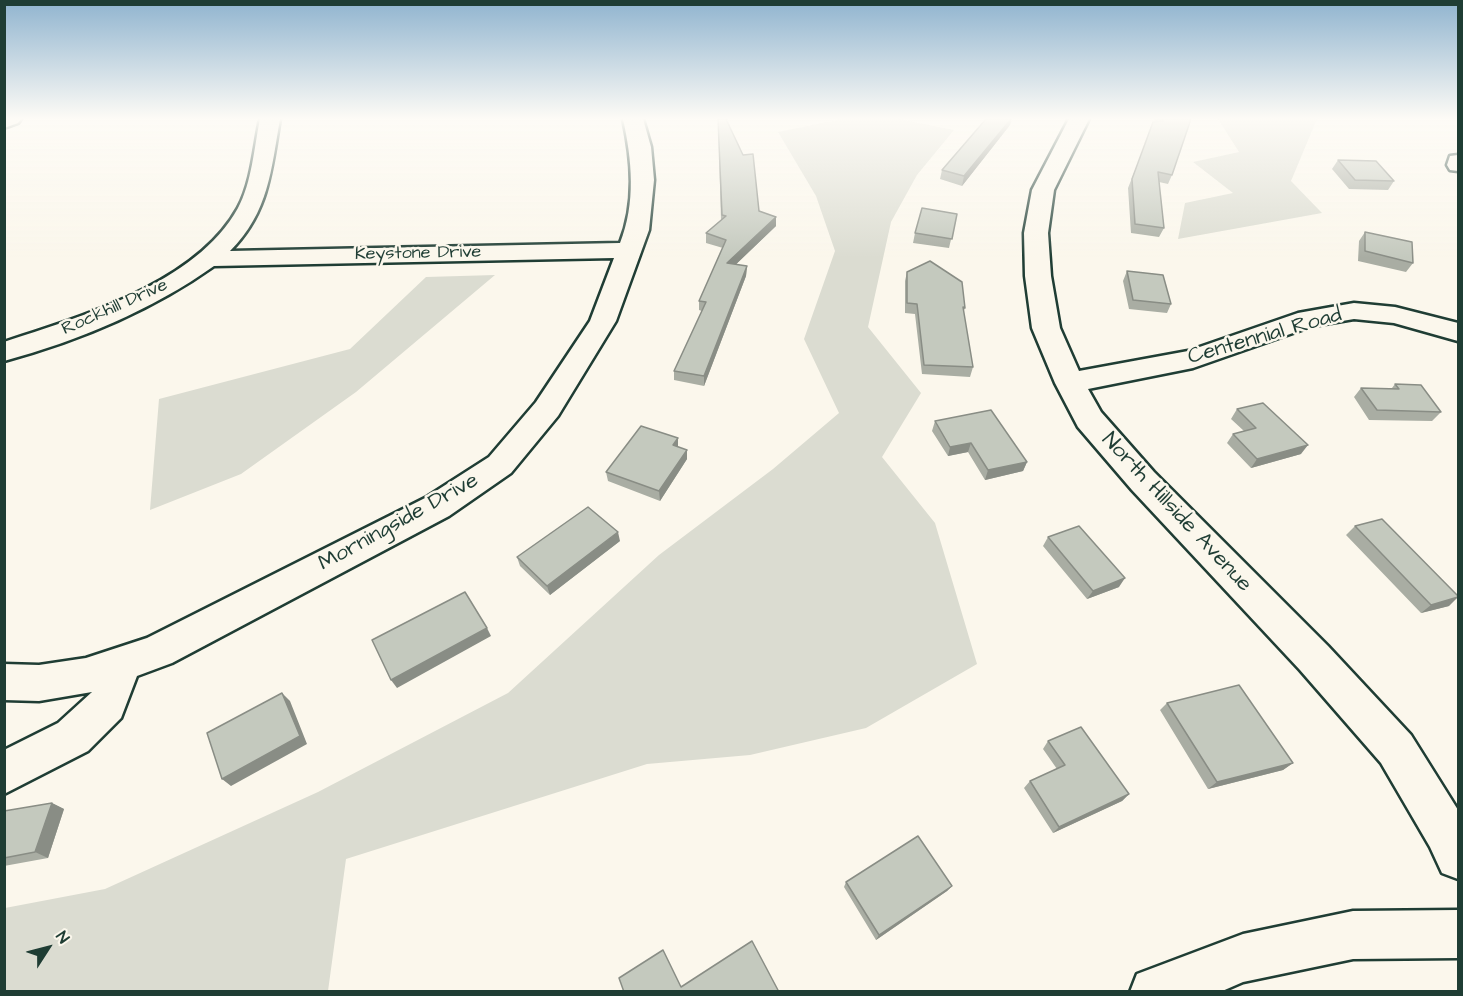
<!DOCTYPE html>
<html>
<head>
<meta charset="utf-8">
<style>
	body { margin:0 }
	#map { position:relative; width:1463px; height:996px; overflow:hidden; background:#fbf7ec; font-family:"Architects Daughter",sans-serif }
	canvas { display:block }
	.frame { position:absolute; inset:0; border:6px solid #1f3d34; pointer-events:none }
	.north { position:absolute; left:18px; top:918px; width:60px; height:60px; -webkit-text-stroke:4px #fbf7ec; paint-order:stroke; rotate:54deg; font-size:16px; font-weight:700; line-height:24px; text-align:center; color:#1f3d34 }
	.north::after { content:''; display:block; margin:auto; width:21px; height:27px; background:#1f3d34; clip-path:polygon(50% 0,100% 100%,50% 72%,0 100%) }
</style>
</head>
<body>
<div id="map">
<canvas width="1463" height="996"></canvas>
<div class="frame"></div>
<div class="north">N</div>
</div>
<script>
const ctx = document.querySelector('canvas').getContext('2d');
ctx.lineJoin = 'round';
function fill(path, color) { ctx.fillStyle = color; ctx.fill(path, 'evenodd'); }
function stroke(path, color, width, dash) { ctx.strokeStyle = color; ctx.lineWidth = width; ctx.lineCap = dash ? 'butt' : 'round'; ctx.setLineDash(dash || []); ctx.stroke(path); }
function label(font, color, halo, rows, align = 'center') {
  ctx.font = font + ' "Architects Daughter",sans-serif'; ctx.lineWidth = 5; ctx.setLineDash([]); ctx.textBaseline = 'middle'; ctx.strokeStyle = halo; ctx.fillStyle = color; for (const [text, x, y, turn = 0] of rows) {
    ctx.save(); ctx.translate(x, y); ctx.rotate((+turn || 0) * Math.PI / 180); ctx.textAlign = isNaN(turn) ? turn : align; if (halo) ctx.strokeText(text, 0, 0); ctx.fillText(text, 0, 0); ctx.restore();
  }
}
const green = new Path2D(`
	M842 119H898L954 130 917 175 891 222 868 327 921 393 882 457 935 523 977 664 866 728 750 755 647 764 346 859 328 991H5V908L105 889 318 792 508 693 659 555 773 469 839 413 804 339 835 251 816 196 778 132Z
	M1218 119H1317L1291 181 1322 213 1178 239 1185 203 1233 193 1193 162 1239 152Z
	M495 275 356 392 241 474 150 510 159 399 350 349 426 277Z`);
const minor = new Path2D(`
	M4 119H21L18 123 4 128Z
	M260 119H280C271 170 269 212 230 251L620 243C636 203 632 160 623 119H643L651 147 654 180 649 230 616 321 558 416 511 473 449 516 172 663 137 676 121 718 88 751 4 794V750L58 723 92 692 39 701 4 700V664L39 665 86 658 147 638 425 498 489 457 536 402 590 321 614 258 214 266C152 310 78 341 4 361V342C82 316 196 284 238 208 252 182 254 148 260 119Z
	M1069 119H1089L1054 190 1048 233 1051 276 1060 328 1079 371 1188 351 1298 313 1354 303 1395 307 1458 323V341L1394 323 1354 319 1313 326 1193 368 1088 389 1101 412 1154 472 1328 646 1411 735 1458 810V879L1442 873 1430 847 1381 763 1300 670 1132 490 1078 427 1055 383 1032 328 1025 276 1024 233 1032 190Z
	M1458 155V171L1450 170 1447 165 1450 156Z
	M1458 910V958L1353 959 1243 982 1220 992H1130L1137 974 1243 934 1353 911Z`);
const wall = new Path2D(`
	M718 119 759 211 776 226 735 265 747 266 746 276 704 386 674 380V371L702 311 699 310V301L723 248 706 243V233L721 220Z
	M1155 119H1191L1172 175 1168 184 1159 182 1164 228 1159 237 1131 233 1128 188Z
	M1010 125 962 186 940 179 942 170Z
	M1338 160 1394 181 1388 190 1349 189 1332 169Z
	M957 214 949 248 913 243 915 233Z
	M1365 232 1413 263 1406 272 1358 261 1359 241Z
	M1127 271 1171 304 1167 313 1129 309 1123 281Z
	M907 272 965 308 963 312 973 367 970 377 922 374 915 314 905 313V281Z
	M1395 384 1441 412 1432 421 1369 420 1354 397 1361 388H1392Z
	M1237 409 1301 454 1251 468 1227 443 1233 434 1244 431 1231 419Z
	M935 421 1027 462 1023 471 985 480 968 452 948 456 932 431Z
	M678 438V447L687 459 660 501 608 481 606 472Z
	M1355 526 1449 606 1421 613 1346 535Z
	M1048 537 1119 587 1087 599 1043 546Z
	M620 541 550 595 520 566 517 557Z
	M1167 703 1293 763 1283 770 1208 789 1160 710Z
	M1048 741 1129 794 1122 801 1053 833 1024 788 1030 781 1057 769 1043 749Z
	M52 803 64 809 48 858 4 866V811Z
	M846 882 952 886 947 891 876 940 844 887Z`);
const shadedWall = new Path2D(`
	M1011 119H1012L1010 125 962 186 964 176Z
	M776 217V226L727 273V263Z
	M747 266 746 276 704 386V376Z
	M678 438V448L673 445Z
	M971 443 968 452 948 456 950 447Z
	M1308 445 1301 454 1251 468 1257 459Z
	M687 450V459L660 501 659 491Z
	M1027 462 1023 471 985 480 988 470Z
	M618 532 620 541 550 595 547 586Z
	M1125 578 1119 587 1087 599 1093 591Z
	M1458 597 1449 606 1421 613 1431 605Z
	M487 628 491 636 397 688 391 680Z
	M282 693 290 701 307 744 231 786 222 779Z
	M1293 763 1283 770 1208 789 1217 782Z
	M1129 794 1122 801 1053 833 1059 827Z
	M52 803 64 809 48 858 35 852Z
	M952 886 947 891 876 940 879 935Z`);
const building = new Path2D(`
	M718 119H726L743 155 753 154 759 211 776 217 727 263 747 266 704 376 674 371 706 302 699 301 726 240 706 233 726 216 722 215Z
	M986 119H1011L964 176 942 170Z
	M1159 119H1191L1172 175 1158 172 1164 228 1135 224 1132 179 1153 122 1163 121Z
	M1338 160 1376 161 1394 181 1355 180Z
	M922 208 957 214 952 239 915 233Z
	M1365 232 1412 242 1413 263 1365 251Z
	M930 261 962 282 965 308 963 307 973 367 924 365 917 304 907 303V272Z
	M1127 271 1163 275 1171 304 1133 300Z
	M1395 384 1421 385 1441 412 1377 410 1361 388 1399 389Z
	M1263 403 1308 445 1257 459 1233 434 1256 428 1237 409Z
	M991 410 1027 462 988 470 971 443 950 447 935 421Z
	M641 426 678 438 673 445 687 450 659 491 606 472Z
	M588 507 618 532 547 586 517 557Z
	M1382 519 1458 596V597L1431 605 1355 526Z
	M1079 526 1125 578 1093 591 1048 537Z
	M465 592 487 628 391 680 372 640Z
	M1239 685 1293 763 1217 782 1167 703Z
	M282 693 300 736 222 779 207 733Z
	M1081 727 1129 794 1059 827 1030 781 1065 765 1048 741Z
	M52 803 35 852 4 858V811Z
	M918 836 952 886 879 935 846 882Z
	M752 941 779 992H624L619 978 663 950 681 987Z`);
const farStreetnames = [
	["Keystone Drive",418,254,-1],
	["Rockhill Drive",115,308,-24]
];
const streetNames = [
	["Centennial Road",1265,337,-16],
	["North Hillside Avenue",1176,513,47],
	["Morningside Drive",399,523,-29]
];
fill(green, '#dbdcd1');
stroke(minor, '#1f3d34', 5);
fill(minor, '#fbf7ec');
fill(wall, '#a9ada3');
fill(shadedWall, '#898d85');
fill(building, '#c4c9be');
stroke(building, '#898d85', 1.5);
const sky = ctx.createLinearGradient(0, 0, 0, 258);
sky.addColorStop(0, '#90b4cf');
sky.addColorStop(0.46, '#fdfbf6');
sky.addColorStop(1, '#fdfbf600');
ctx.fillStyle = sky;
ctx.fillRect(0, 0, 1463, 258);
label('18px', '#1f3d34', '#fbf7ec', farStreetnames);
label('22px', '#1f3d34', '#fbf7ec', streetNames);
</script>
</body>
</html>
